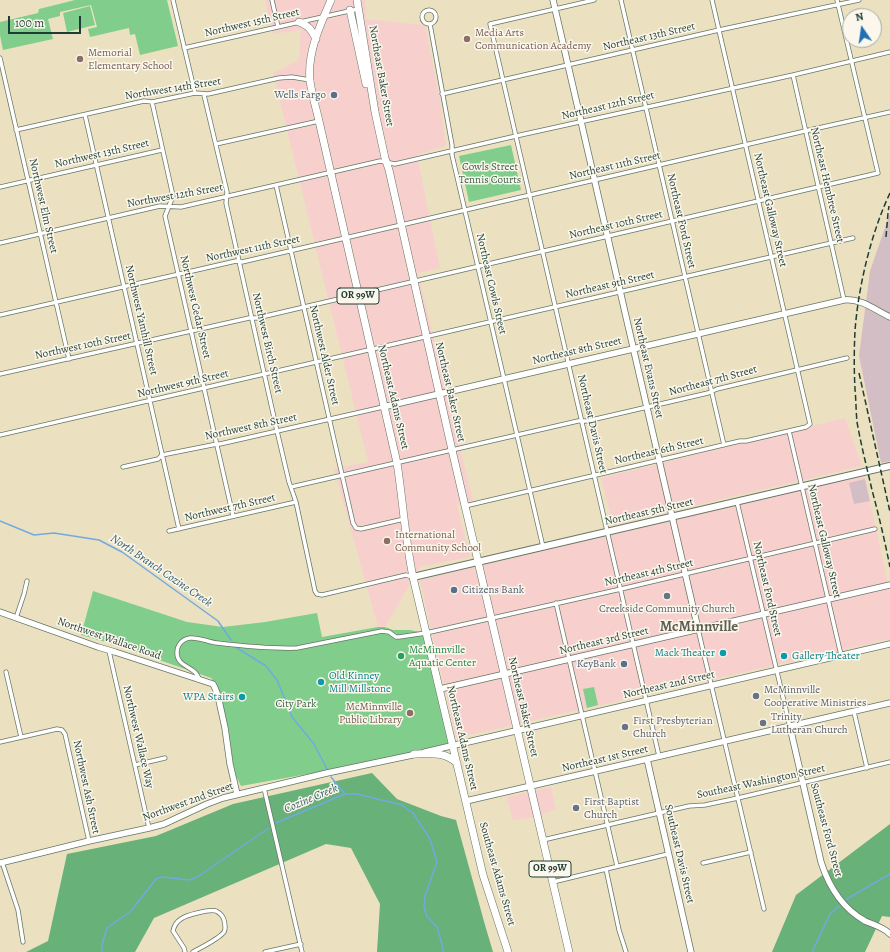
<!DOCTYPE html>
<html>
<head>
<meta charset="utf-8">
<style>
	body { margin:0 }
	#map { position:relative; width:890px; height:952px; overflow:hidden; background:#ebe1c0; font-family:Alegreya,serif }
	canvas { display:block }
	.north { position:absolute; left:842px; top:8px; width:40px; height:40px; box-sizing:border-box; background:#fbf7ec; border:1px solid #a3ada2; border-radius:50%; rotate:347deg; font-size:11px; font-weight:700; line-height:16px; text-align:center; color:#1f3d34 }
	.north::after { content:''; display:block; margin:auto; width:14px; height:18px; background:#1f6fb2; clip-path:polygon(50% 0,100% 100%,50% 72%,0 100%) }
	.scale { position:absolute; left:8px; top:16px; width:73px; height:18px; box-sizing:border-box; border:2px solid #1f3d34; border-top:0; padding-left:5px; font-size:12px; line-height:14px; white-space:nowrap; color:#1f3d34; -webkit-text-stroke:3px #fbf7ec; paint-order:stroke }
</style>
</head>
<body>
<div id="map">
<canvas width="890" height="952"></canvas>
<div class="north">N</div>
<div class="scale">100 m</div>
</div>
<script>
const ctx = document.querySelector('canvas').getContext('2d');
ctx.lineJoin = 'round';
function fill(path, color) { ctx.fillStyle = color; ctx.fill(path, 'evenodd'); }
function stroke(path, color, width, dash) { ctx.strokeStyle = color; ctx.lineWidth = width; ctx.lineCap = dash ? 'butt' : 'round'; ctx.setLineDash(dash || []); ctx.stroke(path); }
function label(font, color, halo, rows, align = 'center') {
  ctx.font = font + ' Alegreya,serif'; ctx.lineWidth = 3; ctx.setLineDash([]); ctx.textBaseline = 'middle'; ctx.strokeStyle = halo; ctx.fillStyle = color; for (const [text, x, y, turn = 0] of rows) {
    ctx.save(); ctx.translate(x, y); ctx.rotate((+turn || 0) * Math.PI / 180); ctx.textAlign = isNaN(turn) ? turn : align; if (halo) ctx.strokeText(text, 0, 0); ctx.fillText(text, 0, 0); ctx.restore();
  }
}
const built = new Path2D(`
	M265 0H365L366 19 425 25 440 100 446 146 417 155 440 268 418 273 473 501 457 505 470 557 420 567 385 627H378L334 469 368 462 273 73 299 60 301 30 273 34Z
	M845 418 862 466 613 525 601 478Z
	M864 475 890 593V639L456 738 420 580Z
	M551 787 556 810 543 813V815L513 821 507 797Z`);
const industrial = new Path2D(`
	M890 213V461L881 463 859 356 870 271Z
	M865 479 870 501 854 504 849 483Z`);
const green = new Path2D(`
	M75 0H167L178 46 140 55 135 34 130 35 129 28 90 37 88 29 97 27 91 5 60 12V16L48 19 53 39 3 50 0 35V22L38 13 39 9Z
	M90 6 95 25 67 32 63 13Z
	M511 145 521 190 469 202 459 156Z
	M93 591 187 622 223 627 265 622 317 613 322 637 378 627H385L393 630H410L426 633 453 745 386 760 241 786 236 776 214 682 211 678 113 644 81 635Z
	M594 687 598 705 587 708 583 689Z`);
const forest = new Path2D(`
	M372 773 397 799 441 816 456 820 485 925 493 952H377L380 904 351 848 326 844 154 918 135 952H26L48 941 67 854 156 836 233 804Z
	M890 824V917L882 916 865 952H772L796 895Z`);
const stream = new Path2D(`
	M0 521 34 535 54 533 99 540 122 552 218 621 231 640
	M237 648 266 666 277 680 292 717 314 744 327 769
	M331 777 345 794
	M276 823 345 794H357L402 805 413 813 430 839 437 862 425 896 424 907 427 916 437 927 443 948V952
	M845 900 890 874
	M102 952V945L107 928 131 911 156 879 163 877 189 880 197 877 269 828
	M813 952V950L830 914 839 906`);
const street = new Path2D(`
	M173 0 195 93
	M272 0 278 27
	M594 0 490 24 659 756
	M621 0 724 445
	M422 17a7 7 0 1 1 14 0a7 7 0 1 1-14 0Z
	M430 24 452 145V155L543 547
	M184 48 358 9
	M0 58 69 359
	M793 75 844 300
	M442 94 719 30 859 0
	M204 95 227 192 226 203 277 431 289 482 296 502 315 591 317 594 322 595 406 575 412 577
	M152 102 173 196 165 216 233 516
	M85 115 179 529
	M16 130 144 101 152 102 195 93 208 94 279 78 292 77 310 80
	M216 144 319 121
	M276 185 353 523 356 528 361 529 404 519
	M0 187 162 150
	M0 243 160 206 181 207 380 161 395 164 516 136 793 75 890 52
	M0 315 236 261 242 262 805 131 890 112
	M0 374 249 318H257L878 173 837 0
	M789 431 841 655
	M0 435 853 238
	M123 467 158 459 162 455 217 444H220L383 407
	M291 487 578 421H587L708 393 717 389 847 358
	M737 502 790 727
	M465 506 740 441H746L806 427 810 424 712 0
	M169 531 296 502
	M556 603 617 866
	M16 618 24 594 27 581
	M698 629 764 909
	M109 651 149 828
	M6 672 21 737
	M199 680C197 666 177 668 177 653 177 645 182 639 190 638 199 637 208 642 217 643 243 646 271 649 297 648L382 631 389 632 396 637H399L426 633 621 589 875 529
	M854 712 867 768
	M0 742 57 729 62 730 65 734 89 841
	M135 765 165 758
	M264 788 302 952
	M543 840 689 806 705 805 738 798 890 762
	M2 862 18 910 23 942
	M703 863 751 852
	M606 869 619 930 626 952
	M553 882 668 854
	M185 952 184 948 173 931C174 926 176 922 181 919 186 915 210 909 216 911 220 913 223 916 224 920 225 924 226 929 224 932 219 939 200 948 193 952
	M265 952 301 944`);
const secondary = new Path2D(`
	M553 0 698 629
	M383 407 844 300C861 298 875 310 890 317
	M0 612 98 647 115 652 213 684 215 688 218 696 225 728 230 764 237 794
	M440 689 890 585
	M790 727 821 862C829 887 842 908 865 921 874 925 883 927 890 934
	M425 752 890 644
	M647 759 691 952
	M466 801 890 703
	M0 863 89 841 149 828 164 824 207 804 223 798 327 773 417 754`);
const primary = new Path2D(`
	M413 577 890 466`);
const highway = new Path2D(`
	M331 0C320 25 307 53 310 81 312 95 316 108 319 121L397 463C403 501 405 539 413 577L483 875 508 952
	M357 0 375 112 385 158 389 170 452 450 569 952
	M350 10 366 84
	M299 22C309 26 311 29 316 39
	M414 754C430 754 444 751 457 763`);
const rail = new Path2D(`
	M890 193C871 233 858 288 855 331 854 350 854 370 855 389 856 400 856 411 857 422 861 445 867 468 872 490 879 516 885 542 890 567
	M886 237 888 213 889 206
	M859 373 890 512`);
const markers = [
	[467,39,4,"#8d6e63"],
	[80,59,4,"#8d6e63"],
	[334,95,4,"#5c6f8a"],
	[387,541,4,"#8d6e63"],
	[454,590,4,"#5c6f8a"],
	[667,596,4,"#6b7280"],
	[723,653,4,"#0f9aa8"],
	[401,656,4,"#2e9e5b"],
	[784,656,4,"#0f9aa8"],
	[624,664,4,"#5c6f8a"],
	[321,682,4,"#0f9aa8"],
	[756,696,4,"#6b7280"],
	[242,697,4,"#0f9aa8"],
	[410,713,4,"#8d6e63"],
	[763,723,4,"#6b7280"],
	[625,727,4,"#6b7280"],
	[576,808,4,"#6b7280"]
];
const shields = [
	[358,296,42],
	[550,869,42]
];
const shieldNames = [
	["OR 99W",358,296],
	["OR 99W",550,869]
];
const streetNames = [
	["Northwest 15th Street",252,23,-13],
	["Northeast 13th Street",649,37,-13],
	["Northeast Baker Street",381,76,80],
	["Northwest 14th Street",173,89,-9],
	["Northeast 12th Street",608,106,-13],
	["Northwest 13th Street",102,154,-13],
	["Northeast 11th Street",615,166,-13],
	["Northeast Hembree Street",827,185,77],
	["Northwest 12th Street",175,196,-10],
	["Northwest Elm Street",43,206,77],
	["Northeast Galloway Street",770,210,77],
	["Northeast Ford Street",681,221,77],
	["Northeast 10th Street",616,225,-13],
	["Northwest 11th Street",253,249,-12],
	["Northeast Cowls Street",491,284,77],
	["Northeast 9th Street",610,285,-13],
	["Northwest Cedar Street",195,307,77],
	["Northwest Yamhill Street",141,320,77],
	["Northwest Birch Street",267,343,77],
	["Northwest 10th Street",83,346,-12],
	["Northeast 8th Street",577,351,-13],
	["Northwest Alder Street",324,355,77],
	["Northeast Evans Street",648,368,77],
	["Northeast 7th Street",713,381,-15],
	["Northwest 9th Street",183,384,-13],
	["Northeast Baker Street",450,392,77],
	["Northeast Adams Street",393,397,77],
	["Northeast Davis Street",592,424,77],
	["Northwest 8th Street",251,427,-12],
	["Northeast 6th Street",659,451,-13],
	["Northwest 7th Street",230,508,-13],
	["Northeast 5th Street",649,512,-13],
	["Northeast Galloway Street",824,541,77],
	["Northeast 4th Street",649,573,-13],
	["Northeast Ford Street",767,589,77],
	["Northwest Wallace Road",109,639,19],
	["Northeast 3rd Street",604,641,-13],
	["Northeast 2nd Street",669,685,-13],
	["Northeast Baker Street",523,707,77],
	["Northwest Wallace Way",138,737,77],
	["Northeast Adams Street",462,738,77],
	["Northeast 1st Street",605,759,-13],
	["Southeast Washington Street",761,782,-12],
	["Northwest Ash Street",86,787,78],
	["Northwest 2nd Street",188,802,-20],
	["Southeast Ford Street",826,830,75],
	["Southeast Davis Street",679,854,77],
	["Southeast Adams Street",497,874,74]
];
const educationNames = [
	["Media Arts",475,33],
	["Communication Academy",475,46],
	["Memorial",88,53],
	["Elementary School",88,66],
	["International",395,535],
	["Community School",395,548],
	["McMinnville",402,707,"right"],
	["Public Library",402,720,"right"]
];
const serviceNames = [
	["Wells Fargo",326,95],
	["Citizens Bank",462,590,"left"],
	["KeyBank",616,664]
];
const parkNames = [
	["Cowls Street",490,167],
	["Tennis Courts",490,180],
	["City Park",296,704]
];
const worshipNames = [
	["Creekside Community Church",667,609,"center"],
	["McMinnville",764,690],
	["Cooperative Ministries",764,703],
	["Trinity",771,717],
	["Lutheran Church",771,730],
	["First Presbyterian",633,721],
	["Church",633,734],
	["First Baptist",584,802],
	["Church",584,815]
];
const leisureNames = [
	["McMinnville",409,650],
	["Aquatic Center",409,663]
];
const cultureNames = [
	["Mack Theater",715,653],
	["Gallery Theater",792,656,"left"],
	["Old Kinney",329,676,"left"],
	["Mill Millstone",329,689,"left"],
	["WPA Stairs",234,697]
];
const waterNames = [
	["North Branch Cozine Creek",161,571,34],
	["Cozine Creek",311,799,-23]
];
const districtNames = [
	["McMinnville",699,627]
];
fill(built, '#f7d0ce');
fill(industrial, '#d2bec4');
fill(green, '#81ce8c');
fill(forest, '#68b178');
stroke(stream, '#70aae0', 1.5);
stroke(street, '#667665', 5);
stroke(secondary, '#667665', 7);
stroke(primary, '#667665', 8);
stroke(highway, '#667665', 8);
stroke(street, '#fff', 3.5);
stroke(secondary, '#fff', 5.5);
stroke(primary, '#fff', 6);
stroke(highway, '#fff', 7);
stroke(rail, '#1f3d34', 1.5, [6, 3]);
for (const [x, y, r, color] of markers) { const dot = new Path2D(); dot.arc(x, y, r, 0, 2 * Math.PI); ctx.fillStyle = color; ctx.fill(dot); stroke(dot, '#fbf7ec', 1.5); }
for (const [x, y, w] of shields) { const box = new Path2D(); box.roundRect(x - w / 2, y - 8, w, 16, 3); ctx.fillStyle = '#fbf7ec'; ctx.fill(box); stroke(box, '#1f3d34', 1); }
label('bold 10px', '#1f3d34', null, shieldNames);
label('11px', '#1f3d34', '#fbf7ec', streetNames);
label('11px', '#785e54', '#fbf7ec', educationNames, 'left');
label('11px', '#4e5e75', '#fbf7ec', serviceNames, 'right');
label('11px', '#38614a', '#fbf7ec', parkNames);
label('11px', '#5b616d', '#fbf7ec', worshipNames, 'left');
label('11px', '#27864d', '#fbf7ec', leisureNames, 'left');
label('11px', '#0d838f', '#fbf7ec', cultureNames, 'right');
label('italic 12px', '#375e68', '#fbf7ec', waterNames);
label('bold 15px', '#5e5d52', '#fbf7ec', districtNames);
</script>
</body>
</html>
